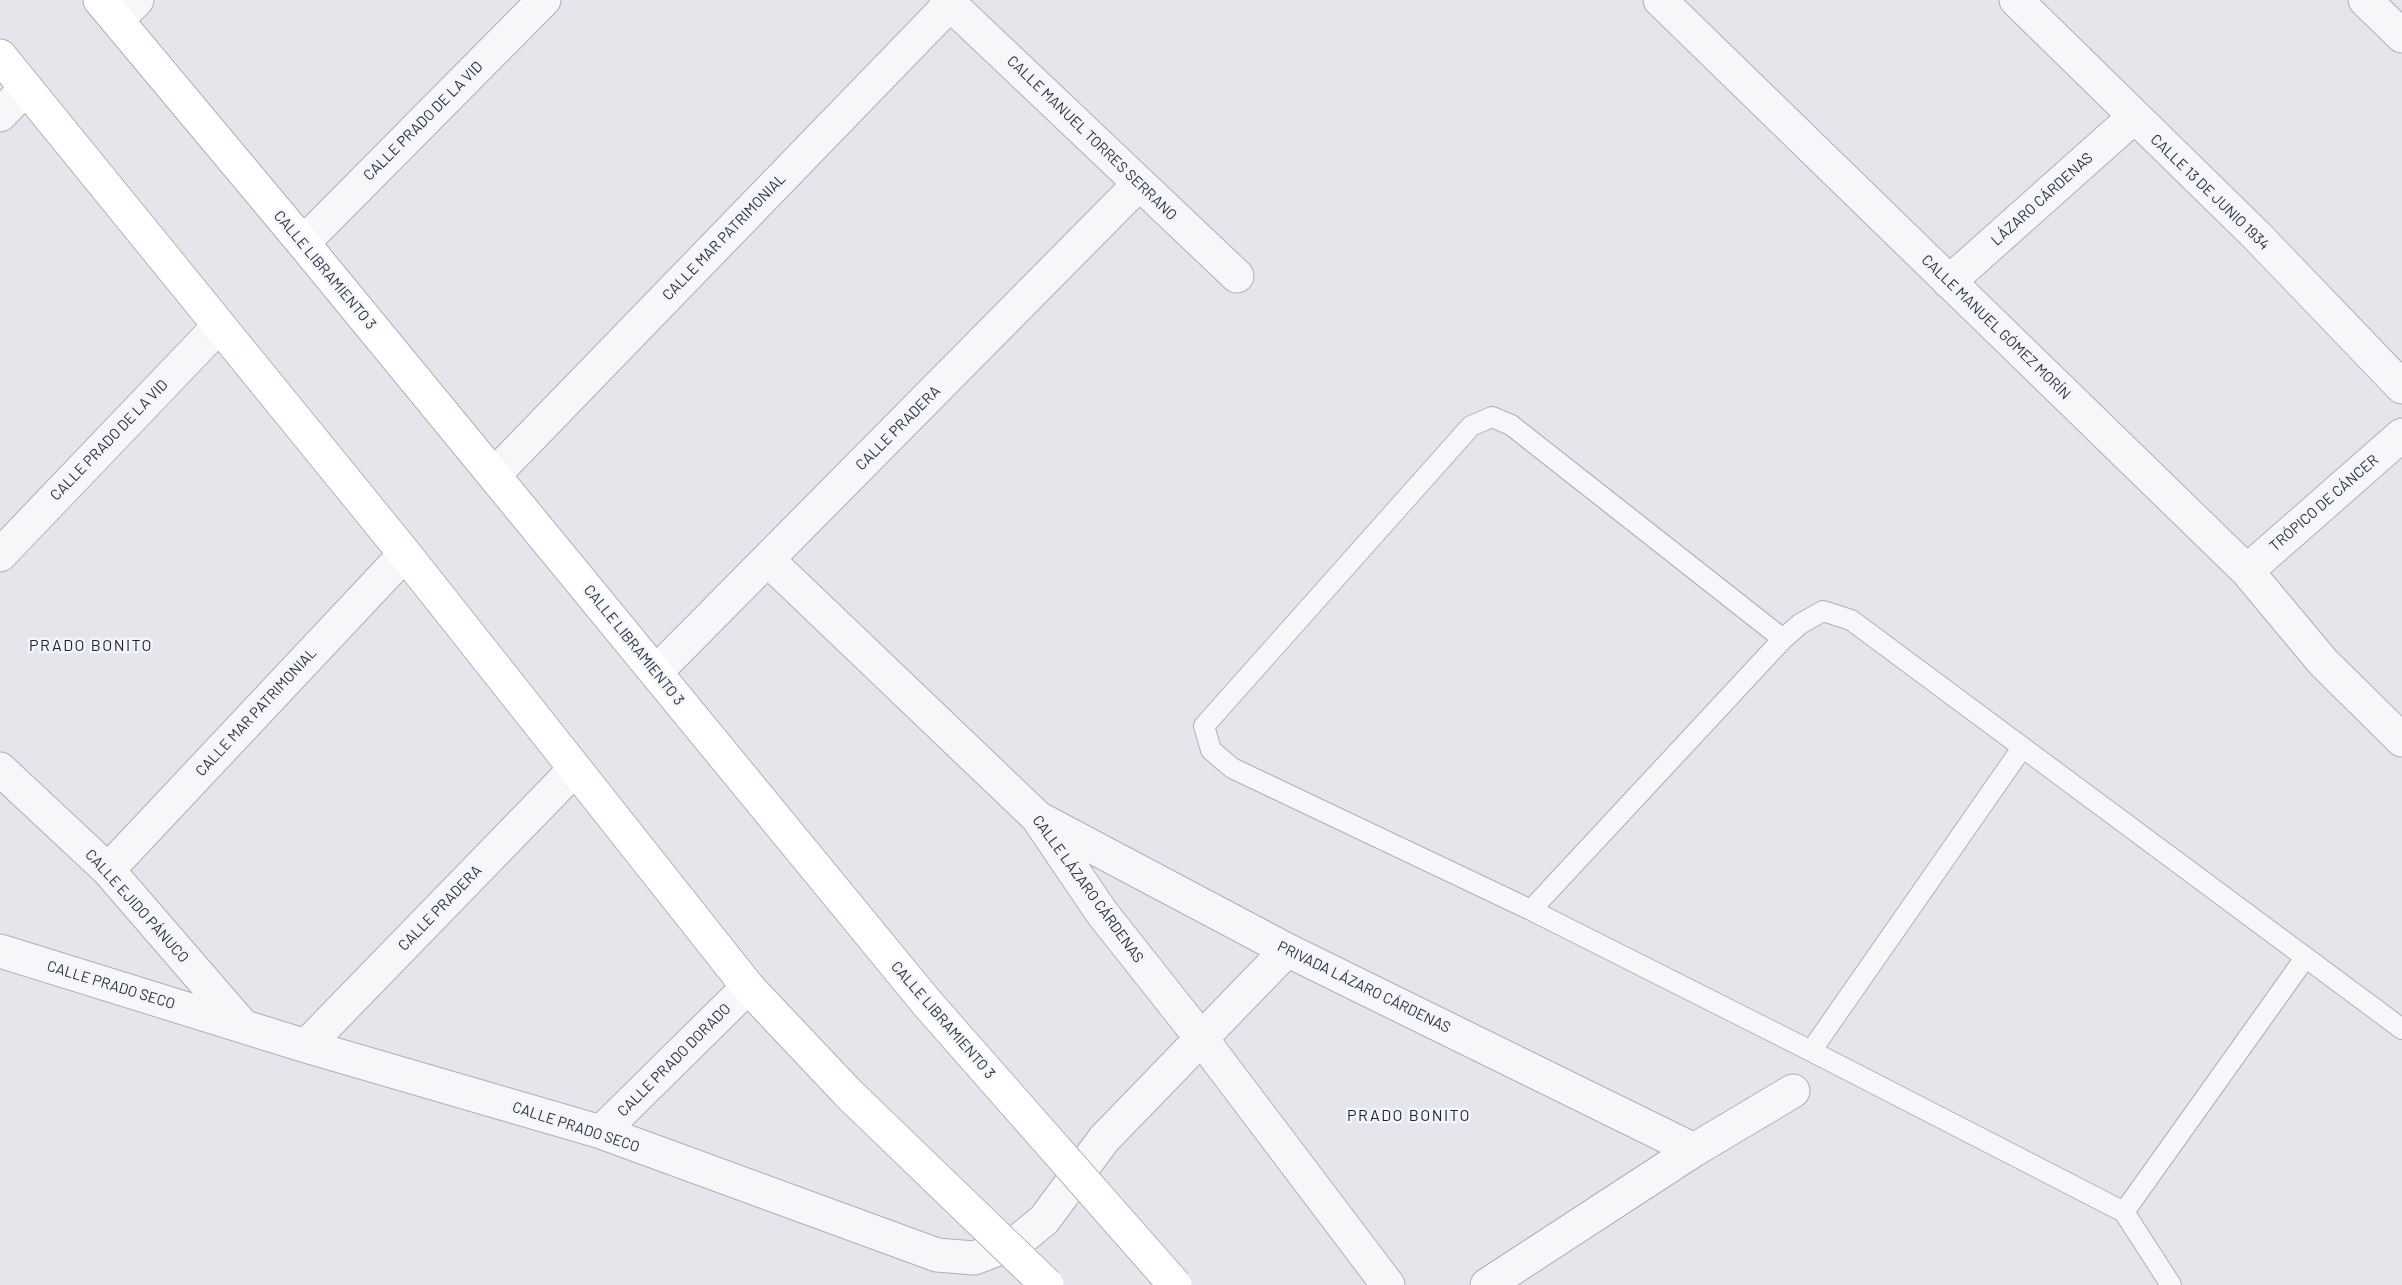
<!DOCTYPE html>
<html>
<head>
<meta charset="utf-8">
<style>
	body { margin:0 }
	canvas { display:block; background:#e4e6ec }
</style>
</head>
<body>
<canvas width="2402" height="1285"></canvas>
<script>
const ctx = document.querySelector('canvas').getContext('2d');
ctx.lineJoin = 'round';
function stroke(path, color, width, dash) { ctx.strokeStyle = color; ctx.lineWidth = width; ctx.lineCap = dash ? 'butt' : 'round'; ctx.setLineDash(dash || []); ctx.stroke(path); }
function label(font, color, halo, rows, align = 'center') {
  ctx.font = font + ' Barlow,sans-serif'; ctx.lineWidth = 5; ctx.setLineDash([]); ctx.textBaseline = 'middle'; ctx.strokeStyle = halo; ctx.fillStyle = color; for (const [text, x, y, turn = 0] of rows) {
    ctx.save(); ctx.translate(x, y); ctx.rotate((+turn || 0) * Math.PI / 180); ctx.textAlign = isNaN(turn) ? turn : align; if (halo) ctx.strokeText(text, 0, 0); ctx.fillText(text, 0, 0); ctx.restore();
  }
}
const lane = new Path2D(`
	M1783 639 1511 425 1492 417 1471 426 1204 726 1211 750 1232 768 1531 910 1811 1051 2124 1212
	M1531 910 1783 639 1800 624 1823 611 1851 620 2402 1029
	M1811 1051 2022 748
	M2171 1285 2124 1212 2305 958`);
const street = new Path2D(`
	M946 0 1237 276
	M1660 0 2247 571 2323 662 2402 740
	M2016 0 2256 235 2402 387
	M2365 0 2402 36
	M117 20 137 0
	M0 115 26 88
	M303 243 544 0
	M1949 282 2134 117
	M494 475 954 0
	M0 555 219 326
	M768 560 1037 817 1102 913 1201 1038 1388 1285
	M2247 571 2402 435
	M656 672 1139 184
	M0 769 108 870 242 1025
	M1040 819 1287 950 1694 1150
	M108 870 405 554
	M0 951 306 1046 601 1132 937 1255 974 1258 1017 1242 1044 1220 1104 1139 1287 950
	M306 1046 575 769
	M601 1132 748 987
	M1487 1285 1694 1150 1793 1091`);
const secondary = new Path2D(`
	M100 0 303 243 927 1003
	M0 56 405 554 748 987 849 1094`);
const secondaryBridge = new Path2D(`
	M927 1003 1175 1285
	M849 1094 1047 1285`);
const streetNames = [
	["CALLE PRADO DE LA VID",423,121,-45],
	["CALLE MANUEL TORRES SERRANO",1092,138,44],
	["CALLE 13 DE JUNIO 1934",2210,192,44],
	["LÁZARO CÁRDENAS",2042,199,-42],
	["CALLE MAR PATRIMONIAL",724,237,-46],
	["CALLE LIBRAMIENTO 3",325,270,50],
	["CALLE MANUEL GÓMEZ MORÍN",1996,327,44],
	["CALLE PRADERA",898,428,-45],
	["CALLE PRADO DE LA VID",109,440,-46],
	["TRÓPICO DE CÁNCER",2324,503,-41],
	["CALLE LIBRAMIENTO 3",634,645,51],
	["CALLE MAR PATRIMONIAL",256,712,-47],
	["CALLE LÁZARO CÁRDENAS",1088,889,54],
	["CALLE EJIDO PÁNUCO",137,906,48],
	["CALLE PRADERA",440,908,-46],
	["CALLE PRADO SECO",111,985,17],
	["PRIVADA LÁZARO CÁRDENAS",1364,987,26],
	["CALLE LIBRAMIENTO 3",943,1020,49],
	["CALLE PRADO DORADO",674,1060,-45],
	["CALLE PRADO SECO",576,1127,18]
];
const neighbourhoodNames = [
	["PRADO BONITO",91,646],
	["PRADO BONITO",1409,1116]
];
stroke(lane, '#acb0ba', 22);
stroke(street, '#acb0ba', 35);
stroke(secondary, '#acb0ba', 35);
stroke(lane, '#f7f7fa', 20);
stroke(street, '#f7f7fa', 33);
stroke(secondary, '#fff', 33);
stroke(secondaryBridge, '#acb0ba', 35, []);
stroke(secondaryBridge, '#fff', 33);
label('15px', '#2b3144', '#f4f5f9', streetNames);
ctx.letterSpacing = '1.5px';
label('16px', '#1d2235', '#f4f5f9', neighbourhoodNames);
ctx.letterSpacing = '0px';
</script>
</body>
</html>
